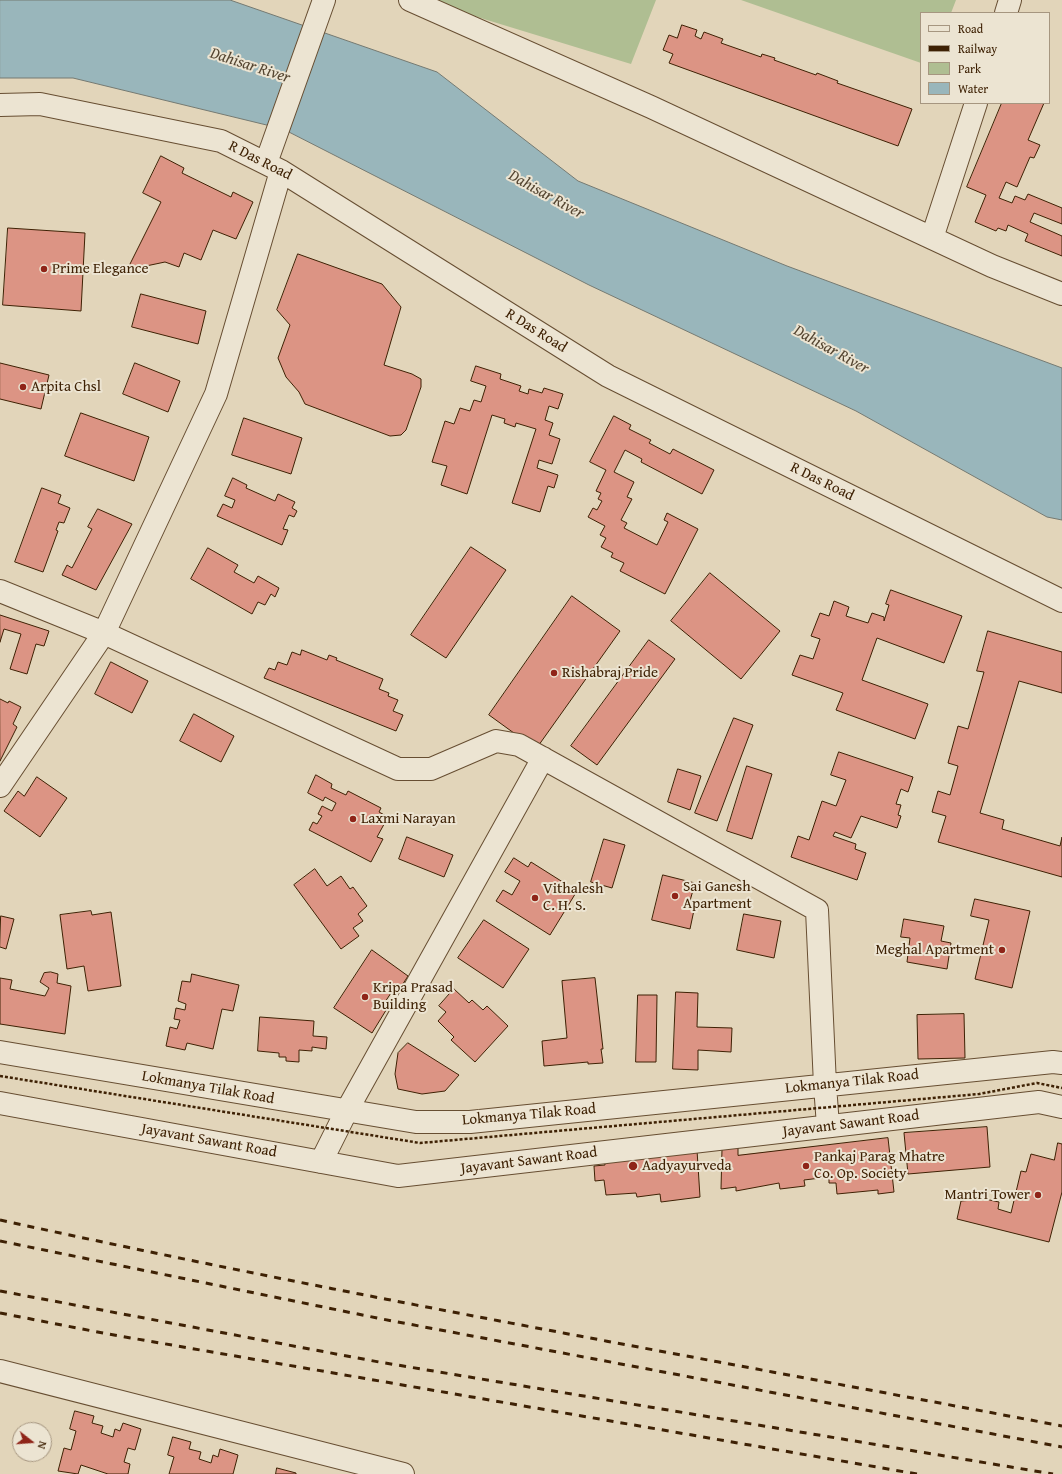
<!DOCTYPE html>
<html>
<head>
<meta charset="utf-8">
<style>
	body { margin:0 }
	#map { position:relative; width:1062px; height:1474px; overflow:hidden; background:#e2d5ba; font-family:"Gentium Book Plus",serif }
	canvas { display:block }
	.legend { position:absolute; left:920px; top:12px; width:130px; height:92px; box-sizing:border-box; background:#ece4d2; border:1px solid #a69680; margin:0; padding:5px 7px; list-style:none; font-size:12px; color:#3e2104 }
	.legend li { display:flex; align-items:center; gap:8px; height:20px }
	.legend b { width:20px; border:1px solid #a69680 }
	.north { position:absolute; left:12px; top:1422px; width:40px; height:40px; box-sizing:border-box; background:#ece4d2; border:1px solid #a69680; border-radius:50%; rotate:107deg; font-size:11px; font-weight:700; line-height:16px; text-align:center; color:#3e2104 }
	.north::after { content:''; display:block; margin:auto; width:14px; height:18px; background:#8f2418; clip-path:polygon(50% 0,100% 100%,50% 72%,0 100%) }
</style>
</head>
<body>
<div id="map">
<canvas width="1062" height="1474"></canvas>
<ul class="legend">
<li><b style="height:5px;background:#ece4d2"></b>Road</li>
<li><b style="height:5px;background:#3e2104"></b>Railway</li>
<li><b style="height:11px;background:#afbe92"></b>Park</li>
<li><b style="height:11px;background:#99b6bb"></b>Water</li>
</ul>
<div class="north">N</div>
</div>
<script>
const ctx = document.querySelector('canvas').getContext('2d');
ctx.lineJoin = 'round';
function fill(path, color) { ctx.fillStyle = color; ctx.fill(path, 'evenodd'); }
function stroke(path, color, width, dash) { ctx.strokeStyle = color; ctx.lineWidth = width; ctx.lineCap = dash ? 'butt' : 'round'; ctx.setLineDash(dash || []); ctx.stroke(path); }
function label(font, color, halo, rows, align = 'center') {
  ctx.font = font + ' "Gentium Book Plus",serif'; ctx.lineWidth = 4; ctx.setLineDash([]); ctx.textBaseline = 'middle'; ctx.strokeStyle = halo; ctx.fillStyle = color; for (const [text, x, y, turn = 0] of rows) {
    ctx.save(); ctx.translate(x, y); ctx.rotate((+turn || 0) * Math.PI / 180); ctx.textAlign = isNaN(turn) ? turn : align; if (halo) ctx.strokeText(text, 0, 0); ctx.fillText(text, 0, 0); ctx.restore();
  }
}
const green = new Path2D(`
	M439 0H656L631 64 438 5Z
	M741 0H956L951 13H921V63Z`);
const water = new Path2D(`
	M0 0H230L437 72 578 181 787 266 1062 368V520L1047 517 856 411 589 285 283 129 73 78H0Z`);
const building = new Path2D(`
	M682 25 697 30 695 36 701 39 704 32 723 39 721 43 761 57 762 54 775 58 774 60 816 75 817 73 838 81 837 83 912 109 898 146 669 63 673 54 663 50 669 35 677 38Z
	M1002 103H1044L1028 140 1040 145 1034 158 1030 157 1017 187 1006 182 999 198 1012 203 1015 196 1025 200 1028 194 1062 208V224L1034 213 1030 222 1062 236V256L1025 241 1028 234 1008 225 1006 231 998 228 996 231 975 222 986 195 967 187Z
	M161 156 184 168 182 173 231 197 233 192 253 202 236 239 213 230 201 260 184 253 179 267 165 262 127 270 161 202 143 193Z
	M8 228 85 233 81 311 3 305Z
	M298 254 382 284 401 307 384 365 412 374 421 379V387L406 430 401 435 390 436 305 404 299 392 286 377 278 358 290 325 277 310Z
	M141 294 206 311 198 344 132 327Z
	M0 363 49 375 41 409 0 399Z
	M135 363 180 381 168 412 123 394Z
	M476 366 501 374 500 379 521 386 519 391 528 394 529 389 542 393 544 388 563 394 558 409 549 406 545 420 553 423 549 435 560 439 552 464 539 460 537 468 558 475 554 488 548 486 540 512 512 503 536 429 516 423 515 427 504 423 505 419 492 415 467 494 441 485 447 466 432 462 445 421 454 424 460 408 470 411 474 400 481 402 486 386 471 381Z
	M81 413 149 437 134 481 65 456Z
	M614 416 631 425 629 429 651 440 649 443 670 454 673 449 714 470 702 494 641 462 642 459 625 450 614 472 634 482 627 497 632 499 621 520 627 523 624 528 657 545 668 522 664 520 667 513 698 529 665 594 620 571 624 563 611 557 613 553 601 547 606 538 600 535 605 526 588 517 593 508 597 510 602 501 598 499 601 493 596 491 606 470 590 462Z
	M244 418 302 438 291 474 232 455Z
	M233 478 247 485 246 488 275 501 278 494 295 502 292 508 297 511 294 517 289 515 283 529 288 530 282 545 217 516 223 504 232 508 235 500 225 496Z
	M42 488 61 495 58 503 70 508 64 523 59 522 56 530 58 531 43 572 15 562Z
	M98 509 132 524 96 590 62 575 67 565 72 568 92 529 88 527Z
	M471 547 506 570 446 658 411 635Z
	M208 548 238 565 234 572 254 583 258 576 279 588 275 597 271 594 265 605 258 602 252 614 191 579Z
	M710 573 780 631 741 679 671 621Z
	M891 590 962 616 944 663 877 638 862 680 928 704 915 739 836 710 843 693 792 675 800 655 813 659 820 639 811 636 820 613 829 616 834 601 849 607 846 616 868 623 872 613 884 617V621L889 605 886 604Z
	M572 596 620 631 536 749 489 715Z
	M0 615 49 631 44 646 36 644 27 674 10 669 21 634 4 629 0 642Z
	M988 631 1062 652V693L1019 681 980 813 1004 820 1002 829 1060 846 1062 837V877L938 842 946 816 932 812 938 791 950 795 958 766 948 763 958 726 968 729 984 672 977 671Z
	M649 640 675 659 597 765 571 746Z
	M302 650 327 660 329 655 337 658 336 660 383 679 379 689 389 693 388 696 398 700 393 711 403 715 396 731 264 678 269 668 275 670 278 662 287 665 292 652 300 655Z
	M111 662 148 681 132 713 95 694Z
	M0 699 8 703 9 701 21 707 13 724 17 727 0 761Z
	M194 714 234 736 221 762 180 741Z
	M734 718 753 725 717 821 695 813Z
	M839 752 913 777 908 792 901 789 896 804 901 805 898 815 901 816 897 828 861 816 851 838 835 832 833 836 856 844 855 849 866 853 857 880 791 857 798 836 809 840 822 801 836 806 846 780 831 775Z
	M747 766 772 774 752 839 727 831Z
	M678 769 701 776 690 810 668 802Z
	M316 775 332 784 331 788 346 795 348 791 381 808 379 812 388 817 377 837 383 839 371 862 309 830 313 822 317 824 322 816 318 814 322 806 332 811 336 803 325 797 323 801 308 793Z
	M37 777 67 798 40 837 4 811 18 791 24 796Z
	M407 837 453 855 444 877 399 859Z
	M604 839 625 845 612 888 591 882Z
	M514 858 528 867 531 862 577 891 550 935 496 901 503 890 512 895 520 881 505 872Z
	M315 869 327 886 341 876 350 889 353 887 367 906 358 914 363 921 353 928 359 936 341 949 294 885Z
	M663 875 695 883 688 908 694 910 690 929 652 920Z
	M975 899 1030 911 1012 988 975 979 989 920 971 916Z
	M91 911 92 915 111 912 121 986 88 991 84 966 67 969 60 915Z
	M744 914 781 921 774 958 737 950Z
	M1 916 14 919 6 949 0 947Z
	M904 919 944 926 941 941 951 943 947 969 907 962 910 938 901 937Z
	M484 920 529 949 503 988 458 958Z
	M372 950 408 976 399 990 395 987 383 1005 388 1007 372 1033 334 1008Z
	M51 972 58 974 57 983 71 986 65 1034 0 1024V978L12 980 10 989 45 996 49 988 40 982 44 973Z
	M192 974 239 985 233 1011 222 1009 213 1049 187 1043 185 1050 166 1046 170 1027 177 1029 180 1020 174 1019 176 1008 185 1010 186 1004 178 1001 182 981 190 982Z
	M595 978 603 1049H601L603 1063 588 1064V1062L544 1066 542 1041 567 1038 562 981Z
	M454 989 469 1003 472 1000 483 1010 487 1006 508 1026 475 1062 451 1040 454 1037 438 1021 446 1012 439 1006Z
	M676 992 698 993 697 1027 732 1028 731 1052 698 1050V1070L673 1069Z
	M638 995H657L656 1062H636Z
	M964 1014 965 1058 918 1059 917 1015Z
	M260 1017 314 1021 313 1036 327 1037 326 1049 312 1047V1051L299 1050V1062L286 1061V1057H279V1053L258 1051Z
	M408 1043 459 1075 445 1091 422 1094 398 1089 395 1074 398 1053Z
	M987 1127 990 1167 908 1174 904 1133Z
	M888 1138 894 1192 878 1194V1190L837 1194 836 1183H829V1177L804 1180 805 1186 780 1189 779 1183 736 1191V1187L721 1189 722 1149 738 1148V1155Z
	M1058 1143 1062 1144V1192L1049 1242 957 1219 961 1201 985 1199 999 1202 998 1209 1011 1213 1021 1171 1026 1172 1031 1154 1054 1160Z
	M697 1150 700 1197 661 1202 660 1194 637 1197 636 1193 606 1195 604 1180 595 1181 594 1166 605 1165 604 1158Z
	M75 1411 94 1416 92 1423 103 1426 101 1433 113 1437 115 1429 120 1431 123 1423 141 1429 135 1450 128 1448 124 1462 130 1464 128 1474H108L81 1465 78 1474 58 1471 64 1448 71 1450 76 1431 70 1429Z
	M173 1437 191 1442 189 1449 201 1452 199 1459 211 1463 213 1455 218 1457 220 1449 238 1455 233 1474H169L174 1457 168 1455Z
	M277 1468 296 1473V1474H276Z`);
const minor = new Path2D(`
	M410 0 651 107 992 266 1062 294
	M1006 13 1010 0
	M0 105 40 104 221 141 281 171 608 376 1062 601
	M266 163 324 0
	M932 238 976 103
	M0 591 104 633 216 394 281 171
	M0 786 104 633 398 769H431L496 741 519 745 817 910 825 1085 828 1126
	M0 1052 416 1122H470L1053 1062 1062 1063
	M0 1103 398 1176 1039 1102 1062 1107
	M321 1162 346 1112 543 758
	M0 1371 403 1474`);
const rail = new Path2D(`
	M0 1220C352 1297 708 1359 1062 1426
	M0 1241 382 1319 1062 1447
	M0 1291 379 1362 1053 1474
	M0 1313 108 1334 917 1474`);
const pathBridge = new Path2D(`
	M0 1076 420 1143 979 1094 1037 1083 1062 1088`);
const markers = [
	[44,269,4,"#8f2418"],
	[23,387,4,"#8f2418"],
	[554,673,4,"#8f2418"],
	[353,819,4,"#8f2418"],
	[675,896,4,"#8f2418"],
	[535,898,4,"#8f2418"],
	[1002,950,4,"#8f2418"],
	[365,997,4,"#8f2418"],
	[633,1166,5,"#8f2418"],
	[806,1166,4,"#8f2418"],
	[1038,1195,4,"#8f2418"]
];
const streetNames = [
	["R Das Road",260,161,27],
	["R Das Road",536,331,32],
	["R Das Road",822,482,26],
	["Lokmanya Tilak Road",852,1082,-6],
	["Lokmanya Tilak Road",208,1088,10],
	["Lokmanya Tilak Road",529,1115,-5],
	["Jayavant Sawant Road",851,1124,-7],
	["Jayavant Sawant Road",209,1141,10],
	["Jayavant Sawant Road",529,1161,-7]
];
const poiNames = [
	["Prime Elegance",52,269],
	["Arpita Chsl",31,387],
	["Rishabraj Pride",562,673],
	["Laxmi Narayan",361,819],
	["Sai Ganesh",683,887],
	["Apartment",683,904],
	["Vithalesh",543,889],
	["C. H. S.",543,906],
	["Meghal Apartment",994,950,"right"],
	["Kripa Prasad",373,988],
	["Building",373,1005],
	["Pankaj Parag Mhatre",814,1157],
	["Co. Op. Society",814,1174],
	["Aadyayurveda",642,1166],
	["Mantri Tower",1030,1195,"right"]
];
const waterNames = [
	["Dahisar River",250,66,18],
	["Dahisar River",546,195,29],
	["Dahisar River",831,350,29]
];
fill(green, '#afbe92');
fill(water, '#99b6bb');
stroke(water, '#757a72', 1);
fill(building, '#dc9484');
stroke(building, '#3e2104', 1);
stroke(minor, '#674e32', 24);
stroke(minor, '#ece4d2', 22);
stroke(rail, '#3e2104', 3, [7, 7]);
stroke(pathBridge, '#3e2104', 2.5, [3, 2]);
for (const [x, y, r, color] of markers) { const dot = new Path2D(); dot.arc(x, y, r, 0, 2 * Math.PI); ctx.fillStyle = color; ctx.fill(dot); stroke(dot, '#ece4d2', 1.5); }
label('15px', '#3e2104', '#ece4d2', streetNames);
label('15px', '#3e2104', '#ece4d2', poiNames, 'left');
label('italic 16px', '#554632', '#ece4d2', waterNames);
</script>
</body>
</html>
